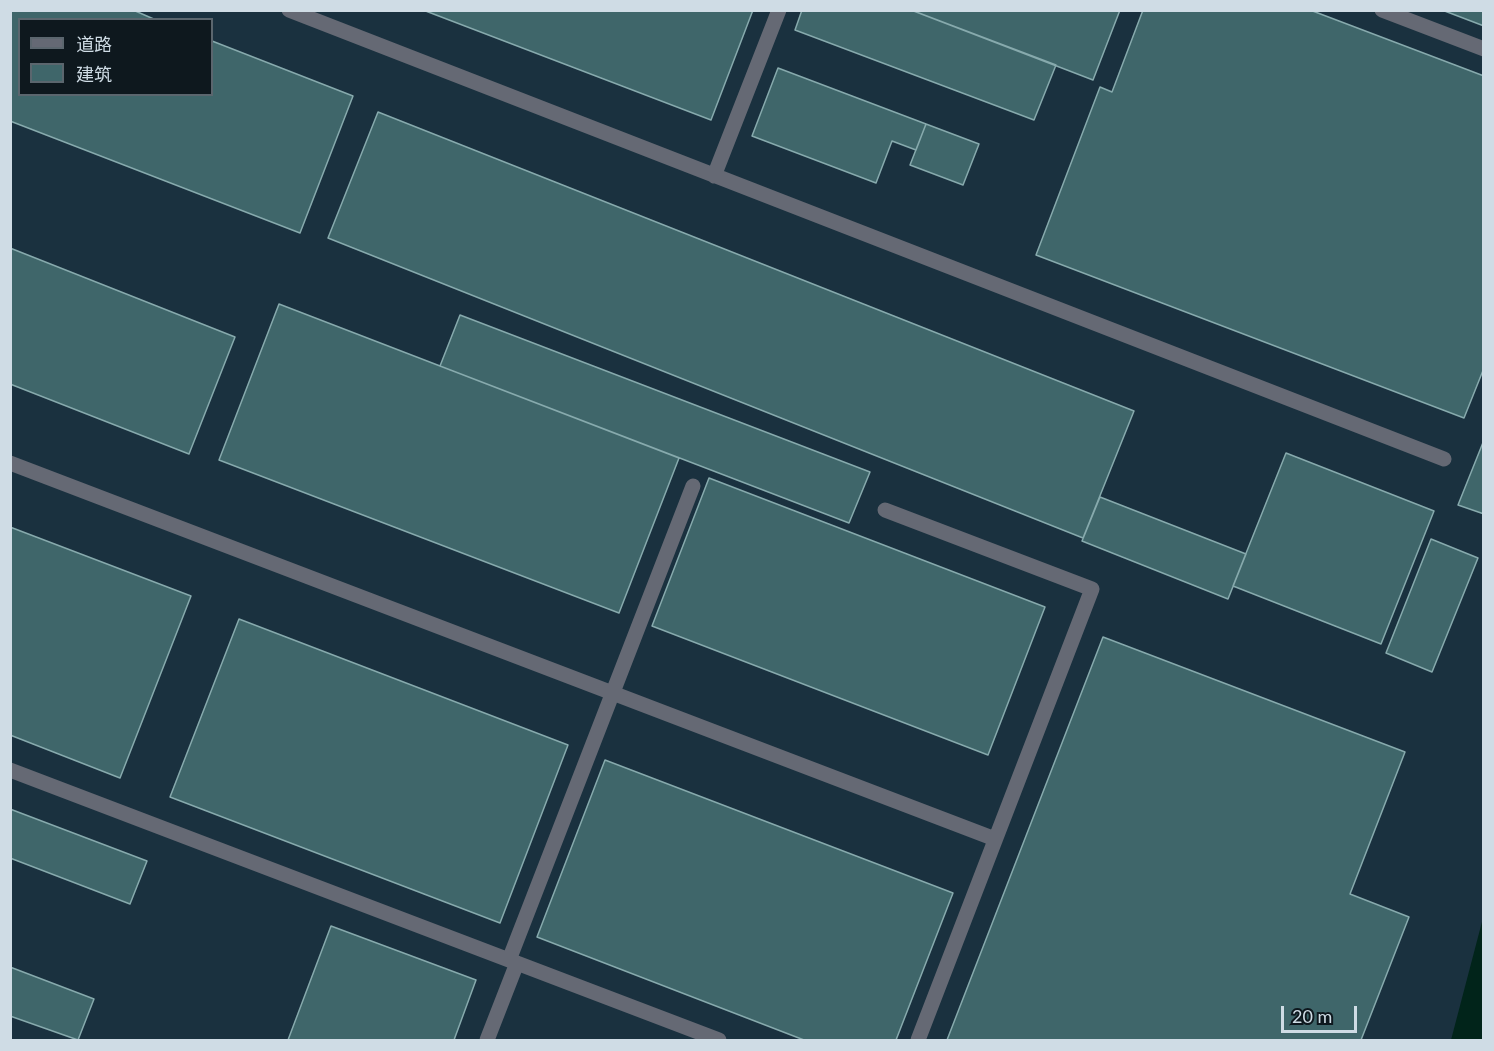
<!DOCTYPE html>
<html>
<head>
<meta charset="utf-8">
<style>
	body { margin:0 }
	#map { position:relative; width:1494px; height:1051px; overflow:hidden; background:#1a313f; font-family:Lato,"Noto Sans SC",sans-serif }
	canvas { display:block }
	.frame { position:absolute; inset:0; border:12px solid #cfdce5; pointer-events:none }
	.legend { position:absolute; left:18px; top:18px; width:195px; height:78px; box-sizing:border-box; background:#0e181e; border:2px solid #5b666e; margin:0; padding:8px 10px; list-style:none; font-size:18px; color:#cfdce5 }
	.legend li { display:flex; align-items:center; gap:12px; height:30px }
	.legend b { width:30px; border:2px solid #5b666e }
	.scale { position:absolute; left:1281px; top:1006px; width:76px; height:27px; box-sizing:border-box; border:3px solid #cfdce5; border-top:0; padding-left:8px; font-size:18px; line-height:21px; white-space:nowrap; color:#cfdce5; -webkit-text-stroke:4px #0e181e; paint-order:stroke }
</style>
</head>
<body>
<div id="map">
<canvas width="1494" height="1051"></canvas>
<div class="frame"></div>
<ul class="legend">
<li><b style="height:8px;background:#656974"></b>道路</li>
<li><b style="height:16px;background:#3f666a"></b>建筑</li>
</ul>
<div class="scale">20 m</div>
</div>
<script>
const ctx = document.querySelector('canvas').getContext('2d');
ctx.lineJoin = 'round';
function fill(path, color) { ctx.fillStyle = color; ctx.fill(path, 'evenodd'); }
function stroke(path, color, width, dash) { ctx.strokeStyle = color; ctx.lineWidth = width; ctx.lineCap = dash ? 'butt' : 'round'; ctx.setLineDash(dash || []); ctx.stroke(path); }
const water = new Path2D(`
	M1483 918V1040H1451Z`);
const building = new Path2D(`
	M10 10H133L156 20H20V94H212V41L353 96 300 233 10 121Z
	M423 10H753L711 120Z
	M802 10H911L1056 65 1034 120 795 30Z
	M911 10H1120L1093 80Z
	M1143 10H1310L1484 76V368L1464 418 1036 255 1100 87 1112 92Z
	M1442 10H1484V26Z
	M778 68 926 124 916 150 892 141 876 183 752 136Z
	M378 112 1134 411 1083 538 328 238Z
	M926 124 979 144 963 185 910 165Z
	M10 248 235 337 189 454 10 384Z
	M279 304 679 458 619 613 219 460Z
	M460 315 870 472 849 523 440 366Z
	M1484 440V514L1458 505Z
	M1286 453 1434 511 1381 644 1233 586Z
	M709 478 1045 607 988 755 652 626Z
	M1100 497 1246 554 1228 599 1082 541Z
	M10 527 191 596 120 778 10 735Z
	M1431 539 1478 558 1432 672 1386 653Z
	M239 619 568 745 500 923 170 797Z
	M1103 637 1405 752 1350 894 1409 917 1361 1040H947Z
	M605 760 953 893 896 1040H804L537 937Z
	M10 809 147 861 130 904 10 858Z
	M331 926 476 980 454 1040H288Z
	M10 967 94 999 78 1040 10 1016Z`);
const minor = new Path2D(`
	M289 10 1444 459
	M1382 10 1484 49
	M714 176 779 10
	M10 463 995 839
	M885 510 1092 589 918 1040
	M10 770 719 1040
	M509 960 693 486
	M487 1040 517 963`);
fill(water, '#01241a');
fill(building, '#3f666a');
stroke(building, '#87aaad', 1.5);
stroke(minor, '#656974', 15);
</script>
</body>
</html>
